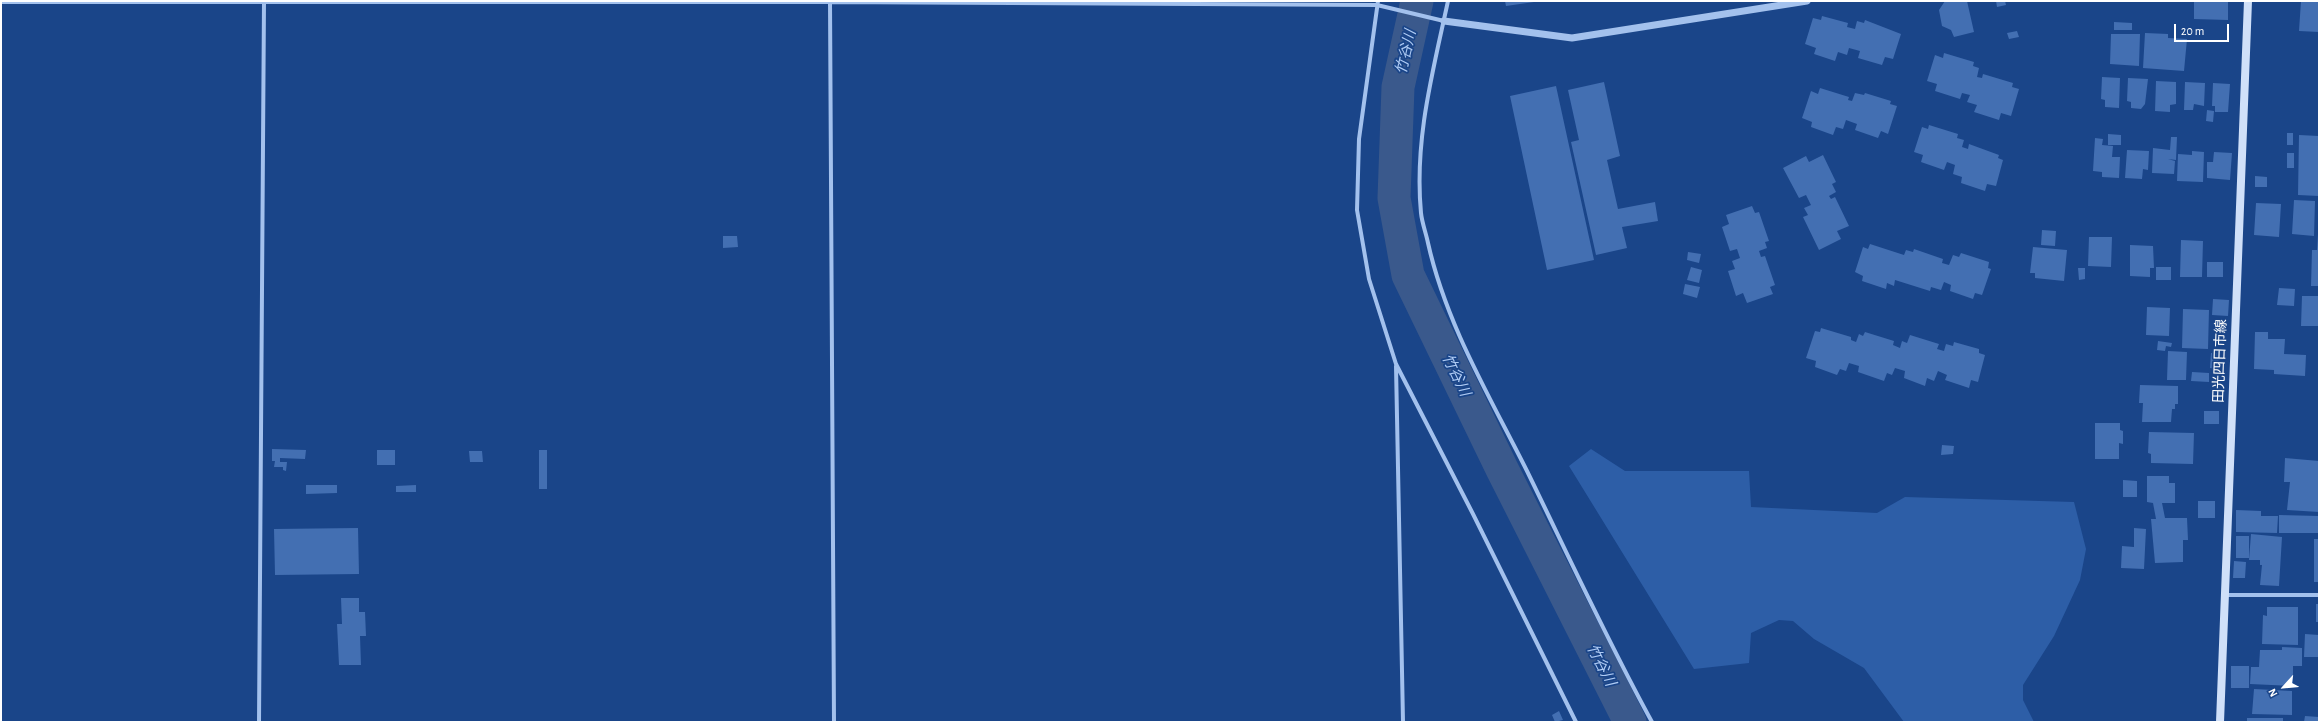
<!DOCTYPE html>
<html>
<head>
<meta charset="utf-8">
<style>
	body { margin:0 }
	#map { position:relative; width:2320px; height:723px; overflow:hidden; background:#1a4589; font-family:"Alegreya Sans",sans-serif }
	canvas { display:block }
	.frame { position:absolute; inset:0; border:2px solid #fff; pointer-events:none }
	.north { position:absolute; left:2264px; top:667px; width:40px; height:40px; -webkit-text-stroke:3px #1a4589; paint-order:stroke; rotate:243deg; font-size:11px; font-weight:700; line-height:16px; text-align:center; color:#fff }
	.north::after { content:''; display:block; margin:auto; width:14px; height:18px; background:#fff; clip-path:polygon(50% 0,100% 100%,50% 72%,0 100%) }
	.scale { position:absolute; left:2174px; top:24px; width:55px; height:18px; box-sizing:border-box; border:2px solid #fff; border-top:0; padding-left:5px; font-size:12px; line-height:14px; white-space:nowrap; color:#fff; -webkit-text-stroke:3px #1a4589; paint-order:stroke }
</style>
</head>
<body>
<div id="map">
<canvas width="2320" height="723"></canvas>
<div class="frame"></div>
<div class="north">N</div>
<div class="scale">20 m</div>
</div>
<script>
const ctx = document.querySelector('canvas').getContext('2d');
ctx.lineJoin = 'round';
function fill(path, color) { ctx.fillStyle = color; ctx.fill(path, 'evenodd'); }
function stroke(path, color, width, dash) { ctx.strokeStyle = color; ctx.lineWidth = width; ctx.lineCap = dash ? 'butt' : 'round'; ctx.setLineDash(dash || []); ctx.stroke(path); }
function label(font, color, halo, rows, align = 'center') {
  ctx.font = font + ' "Alegreya Sans","Noto Sans JP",sans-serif'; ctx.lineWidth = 3.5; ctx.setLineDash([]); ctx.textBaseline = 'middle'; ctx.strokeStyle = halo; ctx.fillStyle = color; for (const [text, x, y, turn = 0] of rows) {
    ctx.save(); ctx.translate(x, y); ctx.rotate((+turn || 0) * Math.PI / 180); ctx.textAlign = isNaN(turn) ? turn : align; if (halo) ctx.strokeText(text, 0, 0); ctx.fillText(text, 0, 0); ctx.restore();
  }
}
const green = new Path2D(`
	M1591 449 1625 471H1749L1751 507 1877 513 1905 497 2074 502 2086 549 2080 580 2054 636 2023 685V700L2034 722H1904L1864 668 1814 639 1793 621 1779 620 1751 633 1749 663 1694 669 1569 466Z`);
const river = new Path2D(`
	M1417 1 1398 87 1394 198 1408 275 1502 469 1630 722`);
const building = new Path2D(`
	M1505 1H1534V2L1506 6Z
	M1945 1H1967L1974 32 1954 37 1951 30 1942 26 1939 10Z
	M1996 1H2005L2006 5 1997 7Z
	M2194 1H2228V20L2194 19Z
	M2301 1H2319V32L2299 31Z
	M1822 16 1848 23 1847 27 1855 29 1857 21 1864 23 1865 20 1901 34 1893 59 1885 57 1882 65 1858 58 1860 51 1849 48 1847 55 1838 52 1835 61 1814 54 1816 48 1805 44 1813 18 1821 20Z
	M2114 22 2132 23V30H2114Z
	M2017 31 2019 37 2009 39 2007 33Z
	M2145 33 2168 34V38L2187 39 2184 71 2143 68Z
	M2111 34H2140L2139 66 2110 64Z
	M1944 53 1974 62 1973 66 1979 68 1977 77 1982 78 1983 74 2013 83 2012 87 2019 89 2011 116 2001 113 1999 120 1974 112 1977 105 1967 102 1970 95 1962 93 1960 99 1935 91 1937 84 1927 81 1935 55 1943 58Z
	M2102 77 2120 78 2119 108 2105 107V100L2101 99Z
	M2128 78 2148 79 2145 104 2141 109 2131 108V102L2127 101Z
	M2156 81 2176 82V104L2170 105V112L2155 111Z
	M1604 82 1620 156 1607 160 1618 209 1655 202 1658 221 1622 227 1627 248 1596 255 1571 142 1579 140 1568 90Z
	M2185 82 2205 83 2204 106 2194 104 2193 110H2184Z
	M2213 83 2230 84 2228 112H2215V106H2212Z
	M1556 86 1594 260 1547 270 1510 96Z
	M1820 88 1849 97 1848 100 1852 101 1855 93 1864 95 1865 93 1891 101 1890 104 1897 106 1888 134 1881 131 1878 138 1855 130 1857 124 1846 120 1843 129 1836 127 1833 135 1811 127 1812 122 1802 118 1811 91 1818 94Z
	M2207 110 2214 111 2213 122 2206 121Z
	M1929 125 1958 134 1957 138 1964 140 1962 147 1968 149 1969 144 1999 155 1998 158 2003 160 1996 186 1987 184 1985 191 1961 183 1962 177 1953 174 1955 165 1947 162 1944 170 1921 162 1923 155 1914 152 1922 127 1928 129Z
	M2287 133H2293V145H2287Z
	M2108 134 2121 135V145H2108Z
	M2299 135 2319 136V196L2298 195Z
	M2171 137H2177L2176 160 2168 159 2175 161 2174 174 2152 173 2153 148 2170 150Z
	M2095 138 2103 139 2102 145 2113 146 2112 157H2120L2119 178 2102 177V172L2093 171Z
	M2127 150 2149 151 2148 170 2143 169 2142 179 2125 178Z
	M2192 151 2204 152 2203 182 2177 181 2178 154 2192 155Z
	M2214 152 2232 153 2230 180 2207 178V162H2213Z
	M2287 153H2294V168H2287Z
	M1823 155 1836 182 1832 184 1836 192 1829 196 1831 199 1835 197 1849 226 1837 231 1841 239 1819 250 1803 217 1808 215 1804 208 1811 205 1806 195 1799 198 1783 168 1806 156 1809 162Z
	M2255 176 2267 177V187H2255Z
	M2294 200 2315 201 2314 236 2292 234Z
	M2256 203 2281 204 2279 237 2254 235Z
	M1752 206 1755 213 1759 212 1769 241 1765 242 1767 248 1759 251 1761 257 1765 256 1775 285 1770 287 1773 294 1747 303 1743 293 1736 296 1728 271 1735 269 1732 261 1740 258 1737 249 1730 251 1722 227 1729 224 1726 215Z
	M2042 230 2056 231 2055 246 2041 245Z
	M2318 234H2319V286H2311L2312 250H2317Z
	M723 236H737L738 247 723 248Z
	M2089 237H2112L2111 267 2088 266Z
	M2181 240 2203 241 2202 277H2180Z
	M1870 244 1904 255 1906 250 1913 252 1914 249 1943 259 1942 263 1949 265 1953 255 1959 257 1961 253 1989 262 1988 268 1991 269 1982 295 1975 293 1973 299 1950 291 1951 285 1944 282 1941 290 1931 287 1930 291 1895 280 1894 286 1887 283 1886 289 1862 281 1863 276 1855 272 1863 247 1868 249Z
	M2130 245 2153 246 2154 268H2150V277L2130 276Z
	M2033 247 2067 250 2064 281 2035 278V273H2030Z
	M1688 252 1701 254 1699 263 1687 260Z
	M2207 262H2223V277H2207Z
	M1691 267 1702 270 1699 283 1687 280Z
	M2156 267H2171V280H2156Z
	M2078 268H2085V279L2079 280Z
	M1685 284 1700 287 1697 298 1683 294Z
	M2279 288 2295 289 2294 306 2277 305Z
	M2302 296H2319V326H2301Z
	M2213 299 2229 300 2228 316 2212 315Z
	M2147 307 2170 308 2169 336 2146 335Z
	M2183 309 2209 310 2208 349 2182 348Z
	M1821 328 1851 337V340L1856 342 1859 334 1863 336 1865 332 1894 341 1893 345 1900 348 1902 341 1907 343 1910 335 1939 344 1937 349 1944 351 1946 344 1953 346 1954 342 1979 349V353L1985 355 1978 382 1971 380 1969 388 1945 380 1947 375 1938 371 1934 381 1927 378 1925 386 1904 378 1905 371 1895 368 1892 375 1887 373 1884 381 1858 372 1859 366 1849 363 1846 371 1840 369 1837 375 1815 367 1816 361 1806 358 1815 331 1820 332Z
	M2255 332H2268V339H2285L2284 354 2306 355 2305 376 2274 374V370L2254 369Z
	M2158 341 2172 343 2171 347 2166 346 2165 351 2157 350Z
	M2168 351 2187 352 2186 380H2167Z
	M2211 353H2219L2218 369 2210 368Z
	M2192 372 2209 373V382L2191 381Z
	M2140 385 2178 386V404H2175V409H2172L2171 422H2142L2143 403H2139Z
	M2204 411H2219V424H2204Z
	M2095 423H2120V430L2123 431V444L2119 443V459H2095Z
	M2149 432 2194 433 2193 464 2151 463V454L2148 453Z
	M1942 445 1954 446 1953 454 1941 455Z
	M272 449 306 450 305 459 280 458V462H287L286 471 283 470V467H274L275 461H272Z
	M377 450H395V465H377Z
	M539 450H547V489H539Z
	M469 451H482L483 462H470Z
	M2285 458 2319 461V512L2287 510 2290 482H2284Z
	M2147 476H2169V483H2175V503H2162L2165 518H2187L2188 540H2183V562L2155 563 2151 519H2156L2153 503 2147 502Z
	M2123 480 2137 481V497H2123Z
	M306 485H337V493L306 494Z
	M416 485V492H396V486Z
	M2198 501H2215V518H2198Z
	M2236 510 2261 511V516H2278L2277 533 2236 532Z
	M2279 515 2319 516V533H2279Z
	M358 528 359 574 275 575 274 529Z
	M2134 528 2146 529 2144 569 2121 568 2122 546 2134 547Z
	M2251 534 2282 537 2279 586 2260 585 2262 565H2260V560H2249Z
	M2236 536H2249V558H2236Z
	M2314 539H2319V582H2314Z
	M2234 561 2246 562 2245 578H2233Z
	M341 598H359V612H365L366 636H360L361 665H339L337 624H342Z
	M2316 604H2319V622H2316Z
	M2267 607H2298V645L2262 644 2263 615 2267 616Z
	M2305 634 2319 635V657H2304Z
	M2282 647 2302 648V666H2293V686L2250 684 2251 667H2259L2260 650H2282Z
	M2231 666H2249V688H2231Z
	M2254 689 2292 691V715L2252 714Z
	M1559 711 1563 720 1555 722 1552 715Z
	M2305 716 2319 717 2318 722H2304Z
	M2247 718H2283V722H2247Z`);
const minor = new Path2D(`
	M830 1 834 722
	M1378 1 1359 139 1357 210 1369 279 1396 364 1473 514 1576 722
	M1448 1C1433 71 1414 140 1421 213 1422 223 1426 233 1428 243 1446 324 1490 397 1527 471 1568 555 1607 640 1652 722
	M1 2H830L1377 5 1444 21
	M1396 366 1403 722
	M2224 595H2319
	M259 722 264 1`);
const tertiary = new Path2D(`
	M1444 21 1572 38 1807 1`);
const secondary = new Path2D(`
	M2220 722 2248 1`);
const streetNames = [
	["田光四日市線",2220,361,-88]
];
const waterNames = [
	["竹谷川",1406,52,-77],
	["竹谷川",1456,375,64],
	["竹谷川",1601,665,63]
];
fill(green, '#2d5ea7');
stroke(river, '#3a598c', 33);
fill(building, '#436fb2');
stroke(minor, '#a3c1ed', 4);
stroke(tertiary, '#a3c1ed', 7);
stroke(secondary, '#d0e0f9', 8);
label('14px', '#fff', '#1a4589', streetNames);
label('italic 15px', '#afcbf4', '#1a4589', waterNames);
</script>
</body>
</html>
